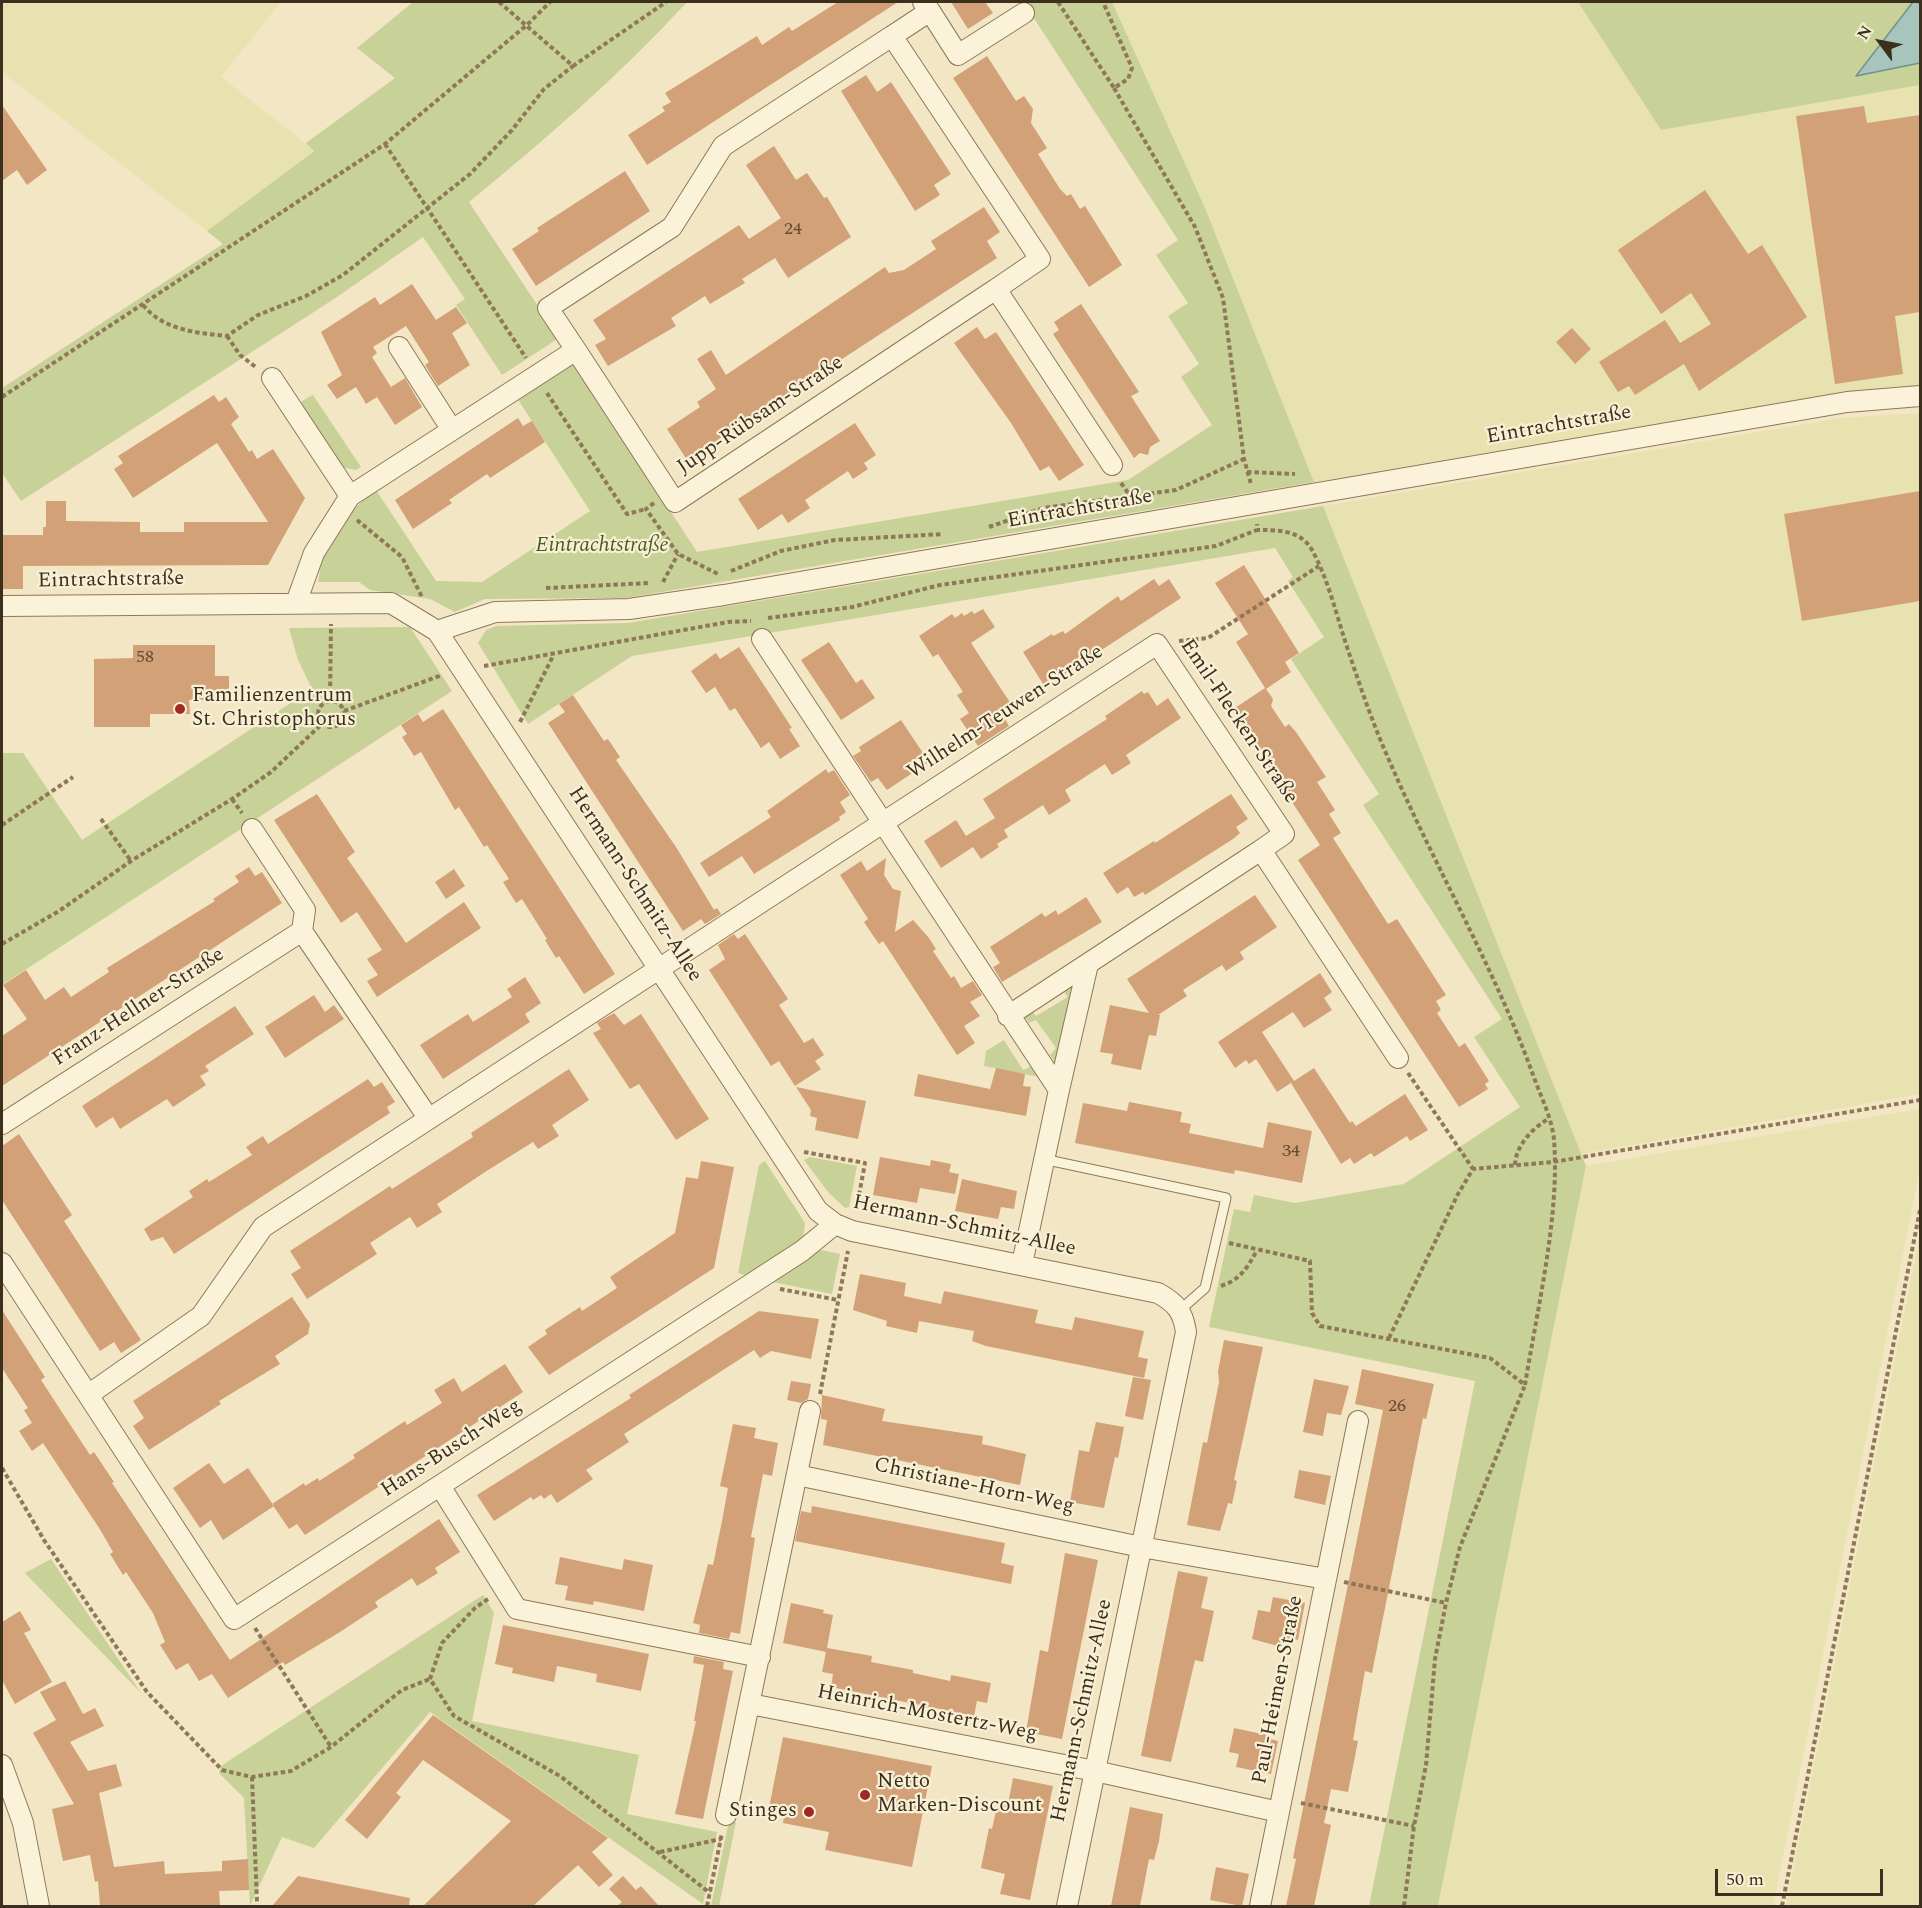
<!DOCTYPE html>
<html>
<head>
<meta charset="utf-8">
<style>
	body { margin:0 }
	#map { position:relative; width:1922px; height:1908px; overflow:hidden; background:#f2e6c5; font-family:Spectral,serif }
	canvas { display:block }
	.frame { position:absolute; inset:0; border:3px solid #3d2f1e; pointer-events:none }
	.north { position:absolute; left:1850px; top:12px; width:60px; height:60px; -webkit-text-stroke:4px #f8f0d5; paint-order:stroke; rotate:302deg; font-size:16px; font-weight:700; line-height:24px; text-align:center; color:#3d2f1e }
	.north::after { content:''; display:block; margin:auto; width:21px; height:27px; background:#3d2f1e; clip-path:polygon(50% 0,100% 100%,50% 72%,0 100%) }
	.scale { position:absolute; left:1715px; top:1869px; width:168px; height:27px; box-sizing:border-box; border:3px solid #3d2f1e; border-top:0; padding-left:8px; font-size:18px; line-height:21px; white-space:nowrap; color:#3d2f1e; -webkit-text-stroke:4px #f8f0d5; paint-order:stroke }
</style>
</head>
<body>
<div id="map">
<canvas width="1922" height="1908"></canvas>
<div class="frame"></div>
<div class="north">N</div>
<div class="scale">50 m</div>
</div>
<script>
const ctx = document.querySelector('canvas').getContext('2d');
ctx.lineJoin = 'round';
function fill(path, color) { ctx.fillStyle = color; ctx.fill(path, 'evenodd'); }
function stroke(path, color, width, dash) { ctx.strokeStyle = color; ctx.lineWidth = width; ctx.lineCap = dash ? 'butt' : 'round'; ctx.setLineDash(dash || []); ctx.stroke(path); }
function label(font, color, halo, rows, align = 'center') {
  ctx.font = font + ' Spectral,serif'; ctx.lineWidth = 4.5; ctx.setLineDash([]); ctx.textBaseline = 'middle'; ctx.strokeStyle = halo; ctx.fillStyle = color; for (const [text, x, y, turn = 0] of rows) {
    ctx.save(); ctx.translate(x, y); ctx.rotate((+turn || 0) * Math.PI / 180); ctx.textAlign = isNaN(turn) ? turn : align; if (halo) ctx.strokeText(text, 0, 0); ctx.fillText(text, 0, 0); ctx.restore();
  }
}
const farmland = new Path2D(`
	M2 2H281L221 77 314 150 207 231 2 72Z
	M1112 2H1578L1661 130 1920 85V387L1837 393 1314 482 1205 208Z
	M1920 413V1094L1581 1154 1323 506 1841 418Z
	M1919 1109 1920 1168 1773 1906H1438L1586 1166Z
	M1920 1234V1906H1786Z`);
const green = new Path2D(`
	M413 2H687C620 75 546 139 469 202L559 338 502 375 456 305 465 299 423 237 337 297 21 501 2 473V388L223 244 207 231 314 151 306 143 395 78 357 48Z
	M1033 2H1112L1205 208 1314 482 626 598 485 599 455 612 430 599 370 590 359 582H318L323 554 353 509 376 490 436 581 482 582 590 511 517 398 573 361 697 552 1128 480 1212 425 1181 377 1199 364 1168 316 1188 303 1156 255 1178 240 1026 6Z
	M1578 2H1913L1856 75 1920 63V85L1661 130Z
	M313 395 361 467 356 470 340 467 302 409V401Z
	M1323 506 1586 1166 1438 1906H1369L1475 1381 1209 1327 1234 1209 1250 1212 1254 1195 1295 1203 1404 1184 1520 1107 1474 1037 1502 1019 1363 805 1379 794 1291 659 1324 637 1288 581 1293 577 1275 548 632 656 528 724 478 643 486 630 496 626 628 623Z
	M410 627 452 691 2 985V753H23L82 840 312 689 298 660 289 628Z
	M1072 983 1076 988 1056 1064 1050 1055 1056 1048 1036 1020 1029 1023 1023 1014 1030 1009 1036 1016 1068 997 1062 989Z
	M1004 1040 1023 1070 1032 1066 1039 1077 984 1066 986 1051Z
	M810 1157 857 1166 849 1207 845 1208 828 1192 804 1160Z
	M765 1161 805 1223 803 1240 749 1276 738 1273 759 1165Z
	M821 1250 840 1254 832 1294 773 1282Z
	M51 1559 141 1693 25 1573Z
	M483 1595 494 1613 472 1721 639 1755 627 1814 717 1832 703 1904 430 1712 314 1848 282 1837 250 1906 244 1798 219 1773 221 1766Z
	M729 1821 736 1822 719 1906H711Z`);
const water = new Path2D(`
	M1913 2 1920 3V63L1856 76Z`);
const building = new Path2D(`
	M838 2H898L647 165 628 135 665 111 662 107 671 102 665 93 757 36 762 45 789 27 792 31Z
	M951 2H985L993 13 968 29Z
	M987 56 1016 101 1024 96 1033 109 1031 123 1047 148 1038 154 1060 189 1067 196 1071 194 1080 209 1085 206 1122 265 1089 287 953 78Z
	M866 75 877 92 891 82 951 174 934 185 940 195 915 211 841 91Z
	M2 105 47 170 27 185 17 170 2 181Z
	M1864 106 1867 123 1920 115V312L1895 316 1903 374 1835 384 1796 116Z
	M774 146 796 180 807 173 824 198 827 197 851 237 788 278 775 258 742 279 745 283 710 304 705 296 671 318 676 326 608 366 595 345 606 339 593 320 739 225 749 239 781 218 746 165Z
	M625 171 650 211 536 286 512 249 539 231 537 228Z
	M1705 190 1748 254 1762 245 1807 317 1699 391 1684 364 1635 395 1629 386 1618 392 1599 362 1665 320 1680 343 1711 324 1691 293 1661 314 1618 250Z
	M984 207 1000 232 987 241 997 258 687 460 667 429 700 407 697 402 716 389 697 359 711 350 726 375 885 267 889 273 904 270 936 249 931 241Z
	M412 284 436 320 456 307 467 323 452 333 470 365 438 386 425 365 429 362 406 326 373 347 377 353 372 357 391 387 405 378 422 407 395 425 377 397 366 404 356 387 337 399 327 385 342 375 321 332 375 297 380 305Z
	M1081 304 1139 392 1131 396 1160 441 1150 447 1148 455 1140 453 1134 458 1053 334 1059 330 1054 322Z
	M977 327 985 339 996 332 1084 465 1059 481 1049 466 1040 471 1011 423 954 343Z
	M1572 328 1591 349 1575 364 1556 342Z
	M214 395 219 402 226 397 239 417 231 424 249 452 252 450 257 459 273 449 305 498 268 565 23 566V589H2V535H43V527H46V501H66V521L140 522V532H184V522H268L217 443 133 498 114 469 123 463 118 456Z
	M518 418 523 426 532 421 545 442 490 478 487 474 449 500 452 503 413 529 395 500Z
	M855 423 876 455 864 463 868 469 853 479 848 471 805 500 810 508 788 523 782 514 758 530 738 499Z
	M1920 491V601L1802 621 1784 514Z
	M1244 565 1299 653 1285 662 1291 672 1266 689 1273 699 1271 706 1285 727 1289 724 1296 732 1326 777 1317 782 1335 810 1329 814 1341 833 1333 838 1388 924 1397 919 1446 995 1436 1001 1441 1010 1437 1013 1459 1047 1465 1043 1489 1081 1485 1084 1488 1089 1459 1107 1298 860 1320 845 1232 710 1265 688 1236 642 1248 634 1215 583Z
	M1154 579 1159 586 1169 579 1181 598 1045 687 1023 652 1052 634 1053 636 1063 631 1065 634 1118 596 1121 601Z
	M983 609 995 627 971 643 1013 707 1002 714 1009 726 978 746 960 719 969 713 957 695 963 692 938 654 933 657 919 636 952 614 955 618 962 613 964 616 972 611 974 614Z
	M829 642 856 683 862 679 875 698 841 720 801 660Z
	M133 645H215V676H229V700H189L190 714H150V727H94V659L133 658Z
	M739 647 792 728 789 729 800 746 780 759 769 742 761 748 735 708 730 711 715 687 706 693 691 671 716 653 720 659Z
	M1142 691 1144 694 1148 692 1157 706 1168 698 1181 718 1126 755 1131 763 1112 775 1105 764 1065 790 1071 801 1049 815 1043 805 1004 830 1008 837 997 844 999 847 981 859 973 847 941 868 924 841 956 820 966 836 995 818 983 799 1107 719 1105 716Z
	M573 695 604 741 608 739 620 757 616 760 676 847 714 910 717 908 721 914 705 924 701 919 683 931 548 723 565 712 559 704Z
	M443 709 615 974 584 994 559 956 556 958 545 940 547 939 522 899 516 903 503 882 509 879 487 845 484 847 459 807 455 810 421 752 414 756 402 737 407 734 401 725 418 714 423 722Z
	M901 720 929 762 887 790 878 778 871 782 853 756 861 751 859 747Z
	M826 769 828 773 834 770 850 795 840 802 846 812 839 817 840 820 754 874 742 856 709 877 700 863 771 817 767 811Z
	M317 794 355 852 347 858 406 943 464 902 481 928 377 997 367 981 378 975 367 959 382 950 357 912 341 923 274 820Z
	M1231 794 1248 819 1236 827 1240 833 1233 839 1145 895 1143 892 1134 897 1128 887 1117 894 1103 873 1154 841 1155 843Z
	M886 858 884 875 893 889 901 891 895 932 913 920 929 938 936 949 933 951 951 978 954 976 961 988 973 981 982 995 970 1002 980 1016 964 1026 975 1043 957 1055 883 941 879 944 872 934 864 922 868 919 840 875 861 861 867 871Z
	M249 867 255 876 262 872 282 903 2 1086V1036L27 1019 3 985 26 970 45 1000 64 987 71 997 109 972 107 968 215 901 213 899 239 882 235 876Z
	M454 869 465 886 446 899 435 882Z
	M1255 895 1277 927 1240 952 1244 959 1226 971 1222 965 1183 990 1187 996 1158 1015H1160L1156 1036 1149 1035 1141 1070 1111 1064 1113 1054 1100 1052 1110 1005 1149 1013 1127 979Z
	M1086 897 1102 922 1002 982 993 967 1000 963 990 947 1042 913 1045 917 1056 910 1058 915Z
	M734 934 738 939 745 934 788 999 779 1005 804 1043 813 1038 824 1055 815 1061 821 1069 795 1086 779 1061 771 1066 709 970 725 959 718 945Z
	M1320 973 1332 992 1324 998 1332 1010 1304 1028 1293 1012 1262 1032 1294 1081 1277 1092 1256 1059 1249 1064 1246 1060 1235 1068 1218 1042Z
	M525 977 541 1003 525 1014 530 1022 443 1079 420 1045 468 1014 473 1022 512 997 507 989Z
	M314 995 325 1012 334 1005 344 1019 285 1058 265 1027Z
	M235 1006 254 1034 205 1066 209 1071 200 1076 206 1085 173 1107 167 1099 120 1129 113 1117 96 1128 82 1106Z
	M614 1013 624 1025 641 1014 709 1119 676 1140 639 1084 630 1089 593 1033 601 1029 597 1023Z
	M996 1068 1025 1074 1023 1086 1031 1087 1026 1116 914 1096 918 1074 990 1089Z
	M1314 1068 1350 1123 1352 1121 1356 1126 1405 1094 1428 1130 1410 1141 1407 1136 1374 1157 1371 1153 1354 1164 1350 1158 1341 1164 1291 1083Z
	M569 1069 589 1100 552 1125 559 1136 538 1149 533 1142 485 1172 437 1204 442 1212 417 1228 410 1217 370 1243 377 1254 307 1299 291 1274 301 1268 290 1251 390 1186 392 1189 473 1137 471 1133Z
	M368 1079 374 1087 382 1082 395 1102 387 1107 390 1113 174 1254 163 1237 151 1241 144 1229 193 1197 189 1191 207 1179 209 1182 252 1155 246 1147 263 1136 268 1144Z
	M796 1087 866 1101 858 1139 815 1130 817 1118 810 1116 811 1110Z
	M1129 1102 1182 1112 1180 1122 1191 1124 1189 1133 1263 1148 1268 1122 1312 1131 1302 1183 1235 1170 1234 1174 1075 1143 1083 1103 1127 1111Z
	M19 1134 72 1215 64 1221 141 1340 121 1353 114 1342 100 1351 2 1200V1146Z
	M880 1157 930 1166 931 1160 951 1164 949 1172 959 1174 955 1194 920 1188 917 1203 873 1195Z
	M701 1161 734 1167 714 1268 549 1375 528 1347 547 1334 545 1330 580 1307 582 1311 617 1288 610 1277 675 1233 686 1177 698 1179Z
	M962 1179 1017 1191 1014 1209 1001 1207 998 1219 955 1211Z
	M860 1274 906 1283 904 1296 941 1304 944 1291 1038 1310 1035 1323 1072 1330 1075 1317 1144 1331 1138 1357 1148 1359 1144 1378 986 1346 972 1341 974 1331 919 1321 917 1333 886 1326 887 1321 853 1310Z
	M292 1297 310 1324 308 1334 275 1356 280 1364 219 1401 221 1404 149 1450 133 1426 144 1418 133 1401Z
	M2 1310 45 1377 41 1380 90 1455 94 1452 114 1482 112 1483 230 1660 439 1519 460 1552 435 1568 438 1573 417 1586 412 1578 375 1602 378 1607 340 1632 285 1665 283 1662 228 1698 212 1674 199 1681 188 1663 176 1670 160 1645 165 1642 153 1613 126 1572 123 1575 110 1554 113 1552 101 1531 43 1443 32 1451 19 1431 32 1423 24 1410 28 1408 2 1368Z
	M759 1311 819 1319 811 1359 771 1351 760 1358 754 1350 624 1434 629 1442 586 1470 593 1479 557 1503 551 1494 544 1499 541 1495 533 1500 531 1497 494 1521 477 1495 631 1398 629 1395Z
	M1224 1340 1263 1347 1234 1480 1237 1481 1232 1504 1228 1503 1220 1531 1187 1525 1203 1442 1207 1443 1219 1382 1218 1371Z
	M505 1364 523 1392 305 1535 297 1524 289 1529 272 1504 304 1483 305 1486 318 1478 319 1481 355 1458 353 1455 405 1421 407 1425 442 1403 434 1390 454 1378 462 1392Z
	M1362 1369 1434 1384 1426 1419 1423 1418 1372 1673 1365 1671 1353 1740 1358 1741 1348 1792 1331 1789 1324 1823 1331 1825 1314 1906H1286L1296 1859 1293 1858 1383 1410 1355 1404Z
	M1133 1377 1151 1380 1143 1420 1125 1416Z
	M1314 1379 1349 1386 1341 1415 1327 1413 1323 1436 1303 1432Z
	M791 1381 811 1384 808 1399 801 1403 787 1400Z
	M822 1395 885 1409 882 1421 983 1436 982 1444 1026 1454 1020 1485 823 1445 827 1420 821 1419Z
	M1096 1422 1124 1427 1118 1458 1115 1457 1104 1508 1070 1502 1079 1450 1089 1452Z
	M733 1424 756 1428 754 1438 778 1443 772 1476 763 1474 751 1537 755 1538 740 1634 731 1632 729 1639 699 1633 700 1625 693 1623 708 1564 713 1565 722 1521 728 1488 720 1486Z
	M209 1463 224 1484 248 1468 274 1506 223 1540 211 1520 200 1528 173 1488Z
	M1299 1470 1331 1476 1325 1505 1294 1498Z
	M812 1506 1005 1543 1001 1563 1014 1566 1011 1584 795 1541 801 1511 811 1513Z
	M1065 1553 1098 1560 1062 1739 1026 1732 1040 1650 1048 1652Z
	M560 1557 622 1570 624 1559 653 1565 644 1611 594 1601 593 1605 565 1600 568 1586 555 1584Z
	M1178 1571 1208 1577 1201 1608 1214 1611 1203 1662 1195 1660 1171 1762 1141 1756Z
	M1273 1597 1305 1603 1298 1640 1291 1638 1289 1649 1252 1639 1258 1610 1270 1612Z
	M791 1603 824 1610 823 1613 833 1615 827 1648 872 1656 871 1662 913 1670V1673L950 1681 951 1675 991 1683 987 1703 977 1701 974 1716 831 1687 833 1674 822 1672 826 1652 783 1643Z
	M20 1611 31 1630 24 1633 52 1682 15 1704 2 1680V1622Z
	M503 1625 649 1654 641 1691 596 1682 597 1674 557 1666 554 1682 512 1673 513 1668 495 1664Z
	M694 1656 724 1662 723 1669 733 1671 703 1819 675 1814 696 1721H694L704 1665 693 1663Z
	M65 1681 83 1714 95 1708 104 1726 70 1742 88 1771 116 1764 122 1786 99 1793 114 1867 164 1861 165 1874 222 1871V1861L248 1859 249 1890 219 1891 220 1906H100L98 1881 95 1882 90 1855 63 1861 52 1809 74 1804 33 1733 56 1720 40 1692Z
	M433 1715 608 1838 592 1852 613 1875 599 1887 578 1865 533 1906H423L511 1821 423 1760 396 1793 401 1797 367 1839 345 1820Z
	M1234 1728 1267 1735 1266 1738 1278 1741 1271 1774 1236 1767 1239 1754 1229 1752Z
	M783 1737 932 1766 912 1867 825 1850 829 1832 783 1823 784 1816 768 1813Z
	M1013 1778 1053 1786 1030 1900 1000 1894 1005 1874 981 1868 989 1828 992 1829 998 1802 1008 1804Z
	M1130 1807 1163 1814 1159 1841 1154 1860 1149 1859 1140 1906H1111Z
	M1216 1867 1249 1874 1242 1906 1210 1900Z
	M298 1876 410 1898 409 1906H272Z
	M623 1876 636 1890 641 1886 659 1906H617L622 1902 609 1889Z`);
const path = new Path2D(`
	M499 2 573 66 666 2
	M1058 2 1114 88 1128 79 1132 68 1103 2
	M1114 88 1195 227 1223 298 1244 459 1251 484
	M385 144 526 358
	M143 305C163 330 197 333 227 336L258 315 306 296 343 275 470 174 512 130 544 89 573 66
	M227 336 240 355 257 368
	M547 393 627 514 646 509
	M2 397 385 144 528 24 550 2
	M1247 472 1295 474
	M1121 483 1131 497
	M654 503 646 509 678 554 720 575
	M357 520 402 557 422 597
	M989 527 1043 508 1176 490 1244 459
	M731 571 781 551 835 540 943 534
	M663 582 678 554
	M546 588 650 583
	M768 618 852 607 940 585 1216 546 1257 530
	M1179 641 1208 638 1319 566
	M484 666 728 622 751 621
	M330 701 331 624
	M318 714a13 13 0 1 1 26 0a13 13 0 1 1-26 0Z
	M344 711 442 675
	M520 722 553 656
	M232 799 242 813
	M101 819 131 861
	M2 825 73 777
	M2 944 59 911 131 861 232 799 271 772 323 723
	M1408 1073 1473 1169
	M804 1152 865 1163 856 1211
	M1515 1165C1516 1145 1532 1129 1548 1119
	M1229 1243 1310 1261 1312 1313 1320 1326 1490 1358 1525 1385C1537 1310 1560 1215 1554 1140 1552 1117 1539 1093 1532 1072 1493 965 1434 865 1389 760 1372 722 1359 683 1346 644 1336 613 1328 579 1312 550 1301 530 1278 530 1257 530V524
	M1221 1286C1240 1280 1248 1267 1257 1250
	M780 1289 838 1300
	M1389 1338 1458 1194 1473 1169 1553 1162 1920 1100
	M820 1394 848 1251
	M2 1468 44 1540 147 1692 222 1770 252 1777 291 1771 331 1747 402 1690 430 1679
	M1344 1582 1446 1603
	M488 1599 475 1608 442 1643 430 1679 454 1716 560 1776 710 1893
	M255 1628 331 1747
	M252 1777 257 1902
	M1301 1803 1414 1826
	M660 1852 721 1839
	M707 1906 722 1833
	M1404 1906 1414 1826 1426 1765 1435 1659 1446 1603 1460 1547 1525 1385
	M1782 1906 1920 1210`);
const lane = new Path2D(`
	M1043 1159 1226 1198 1205 1288 1180 1310`);
const street = new Path2D(`
	M923 2 930 11 892 36 1040 259 996 289 1112 465
	M930 11 958 55 1024 13
	M399 347 452 430
	M576 350 675 502 996 289
	M272 378 350 496
	M296 603 314 553 350 496 576 350 548 308 672 227 723 146 892 36
	M2 606 391 603 437 631 818 1211 835 1224 852 1231 1158 1293C1176 1303 1183 1311 1186 1332L1067 1906
	M437 631 495 612 629 609 724 595 1847 402 1920 396
	M762 639 1059 1090 1022 1264
	M252 829 305 910 302 931
	M1008 1016 1261 850
	M1059 1090 1088 964
	M2 1124 302 931 429 1119
	M2 1263 234 1619 802 1251 835 1224
	M88 1395 201 1316 263 1227 1157 644 1284 834 1261 850 1398 1058
	M797 1475 1141 1547 1326 1579
	M440 1486 517 1609 760 1657
	M750 1704 1095 1771 1279 1812
	M2 1765 23 1823 39 1906
	M726 1815 810 1411
	M1260 1906 1358 1421`);
const markers = [
	[180,709,6,"#a22824"],
	[865,1795,6,"#a22824"],
	[809,1812,6,"#a22824"]
];
const numberNames = [
	["24",793,230],
	["58",145,658],
	["34",1291,1152],
	["26",1397,1407]
];
const streetNames = [
	["Jupp-Rübsam-Straße",761,416,-34],
	["Eintrachtstraße",1559,426,-10],
	["Eintrachtstraße",1080,510,-10],
	["Eintrachtstraße",111,581,-1],
	["Wilhelm-Teuwen-Straße",1006,713,-33],
	["Emil-Flecken-Straße",1238,722,56],
	["Hermann-Schmitz-Allee",634,885,57],
	["Franz-Hellner-Straße",139,1008,-33],
	["Hermann-Schmitz-Allee",964,1227,12],
	["Hans-Busch-Weg",452,1449,-33],
	["Christiane-Horn-Weg",974,1487,12],
	["Paul-Heimen-Straße",1279,1690,-79],
	["Hermann-Schmitz-Allee",1083,1711,-78],
	["Heinrich-Mostertz-Weg",927,1714,11]
];
const parkNames = [
	["Eintrachtstraße",602,547]
];
const poiNames = [
	["Familienzentrum",192,697],
	["St. Christophorus",192,721],
	["Netto",877,1783],
	["Marken-Discount",877,1807],
	["Stinges",797,1812,"right"]
];
fill(farmland, '#e8e2b1');
fill(green, '#c8d197');
fill(water, '#a7c5bd');
stroke(water, '#6c948c', 1.5);
fill(building, '#d3a178');
stroke(lane, '#8e7859', 11);
stroke(street, '#8e7859', 22);
stroke(path, '#8e7859', 4, [4.5, 3]);
stroke(lane, '#fbf3d9', 9);
stroke(street, '#fbf3d9', 20);
for (const [x, y, r, color] of markers) { const dot = new Path2D(); dot.arc(x, y, r, 0, 2 * Math.PI); ctx.fillStyle = color; ctx.fill(dot); stroke(dot, '#f8f0d5', 2); }
label('18px', '#624c34', null, numberNames);
label('21px', '#3d2f1e', '#f8f0d5', streetNames);
label('italic 21px', '#4b5b23', '#f8f0d5', parkNames);
label('21px', '#3d2f1e', '#f8f0d5', poiNames, 'left');
</script>
</body>
</html>
